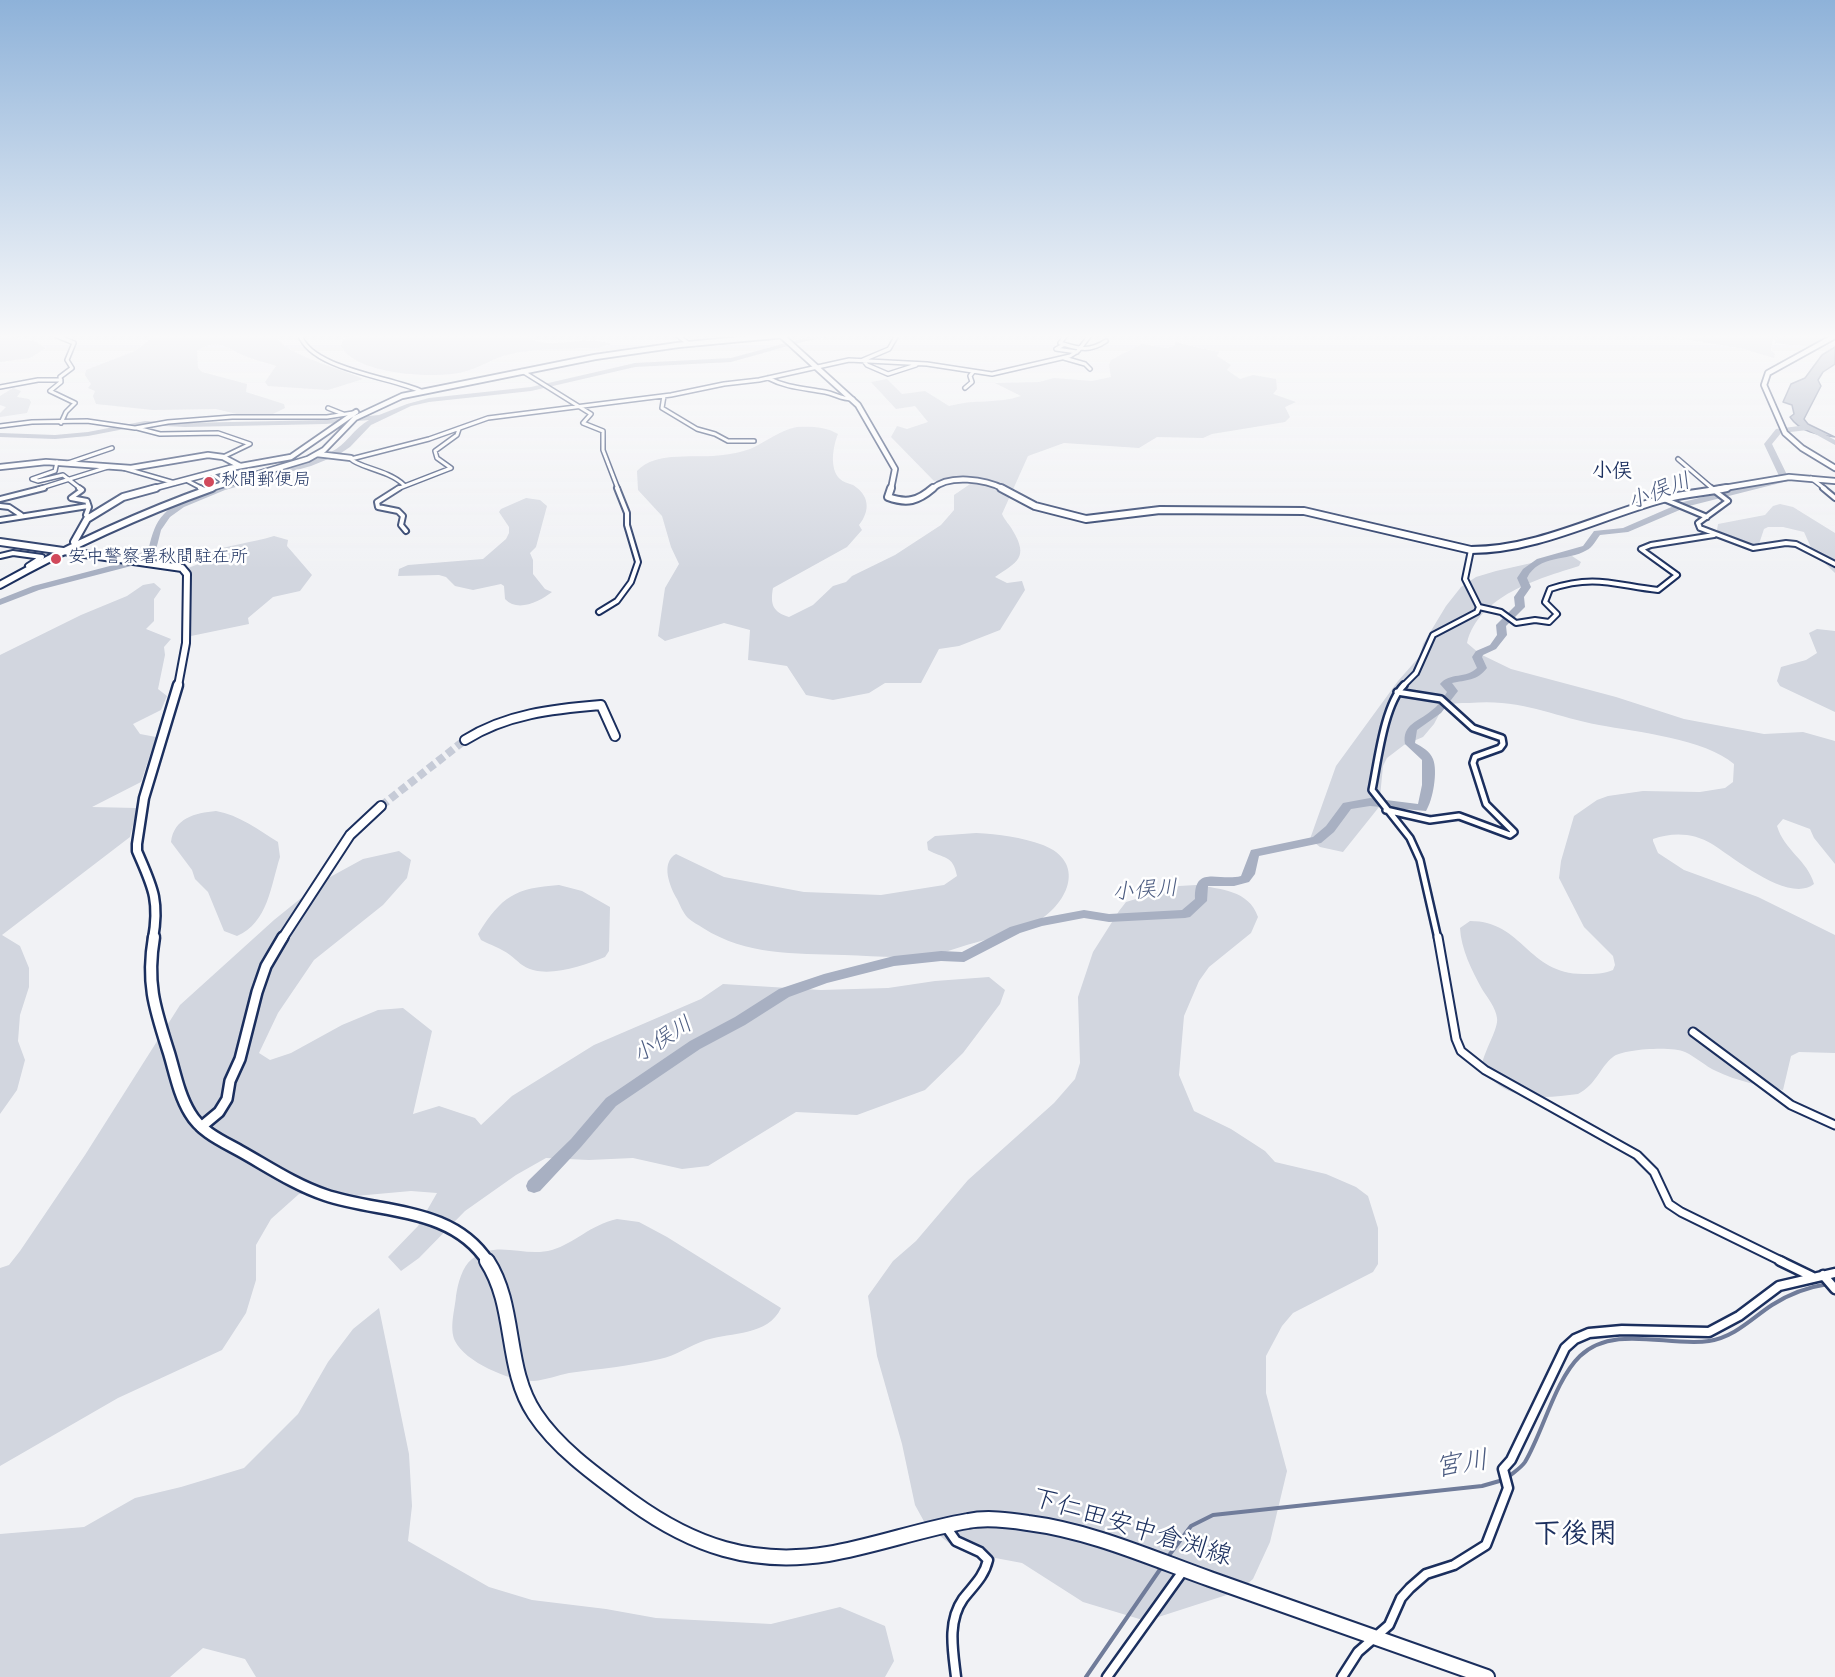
<!DOCTYPE html>
<html>
<head>
<meta charset="utf-8">
<style>
	body { margin:0 }
	canvas { display:block; background:#f1f2f5 }
</style>
</head>
<body>
<canvas width="1835" height="1677"></canvas>
<script>
const ctx = document.querySelector('canvas').getContext('2d');
ctx.lineJoin = 'round';
function fill(path, color) { ctx.fillStyle = color; ctx.fill(path, 'evenodd'); }
function stroke(path, color, width, dash) { ctx.strokeStyle = color; ctx.lineWidth = width; ctx.lineCap = dash ? 'butt' : 'round'; ctx.setLineDash(dash || []); ctx.stroke(path); }
function label(font, color, halo, rows, align = 'center') {
  ctx.font = font + ' "Indie Flower","Klee One",sans-serif'; ctx.lineWidth = 5; ctx.setLineDash([]); ctx.textBaseline = 'middle'; ctx.strokeStyle = halo; ctx.fillStyle = color; for (const [text, x, y, turn = 0] of rows) {
    ctx.save(); ctx.translate(x, y); ctx.rotate((+turn || 0) * Math.PI / 180); ctx.textAlign = isNaN(turn) ? turn : align; if (halo) ctx.strokeText(text, 0, 0); ctx.fillText(text, 0, 0); ctx.restore();
  }
}
const green = new Path2D(`
	M0 335 34 341 46 348 30 358 0 362Z
	M156 335H276C282 355 344 369 363 379L328 390 268 386 265 382 276 366C265 362 253 360 243 355 226 347 216 338 197 351L198 368 202 372 247 384 246 392 284 404 285 408 271 415 245 416 216 409 153 410 96 404 93 396 95 391 88 388 91 384 85 375 86 370 135 351Z
	M351 335H531L532 340C558 349 586 335 611 344L599 348C575 349 534 348 511 354 494 357 480 368 463 372 436 379 355 375 341 346L343 339Z
	M1683 335H1773L1771 350 1775 354 1774 358 1744 349 1674 337Z
	M1778 335H1830L1811 347 1775 343Z
	M1176 342C1191 347 1204 348 1219 352L1217 356 1231 365 1227 370 1240 379 1253 375 1276 379 1277 389 1273 394 1296 402 1285 407 1290 417 1285 422 1212 434 1203 438 1157 437 1139 448 1064 443 1028 456 1002 514C1005 521 1010 525 1013 531 1029 558 1017 562 995 577L1007 583 1022 581 1025 590 1000 630 959 646 939 649 921 683H885L869 693 833 700 806 695 787 666 748 660 750 630 724 623 665 641 658 636 665 588 679 564 671 547 662 516 638 490 637 471C656 450 697 459 723 455 732 454 742 452 750 449 766 442 780 430 797 427 810 426 827 427 838 434 833 446 829 469 840 479 843 482 848 483 853 485 869 495 871 510 859 525L862 530 847 547 773 588C770 605 773 612 789 617L813 605 833 586 846 582 852 576 895 555 941 525 954 510V495L976 480 957 478 934 481 891 437 897 426 907 429 928 422 915 406 896 409 871 382 887 379 902 394 925 391 949 406C973 399 998 404 1021 396L995 383 1039 382 1054 378 1092 381 1111 377 1109 365 1111 360 1142 344 1166 348 1174 346Z
	M13 388 21 391 17 397 29 399 31 402 27 413 0 417V413L6 407 0 405V396Z
	M526 498 540 500 547 506 536 547 530 553 533 560V574L545 589 552 592C540 601 518 613 505 599L504 586 501 584 473 590 455 586 446 577 439 575 398 576 399 569 408 565 483 559 506 539 509 533V527L499 512 501 509Z
	M1780 504 1793 507 1835 533V573L1813 552 1804 532 1783 527H1768L1764 529 1759 544C1745 548 1725 543 1717 530L1718 524 1765 515 1773 506Z
	M274 536 288 540 287 546 312 575 300 591 273 597 248 618 249 624 191 636 188 568 204 562 205 553C228 545 251 543 274 536Z
	M1572 556 1581 562 1579 566C1538 579 1479 595 1467 643L1480 654 1511 669 1616 697 1684 719 1764 734 1803 732 1835 741V864L1814 838 1810 829 1783 819 1777 826C1784 850 1808 861 1814 884 1789 904 1733 857 1712 844 1694 833 1673 832 1653 839V841L1658 853 1684 870 1758 897 1835 935V1053L1799 1052 1791 1056 1783 1090C1760 1086 1737 1081 1716 1071 1705 1066 1696 1057 1685 1052 1672 1046 1623 1049 1613 1057 1599 1068 1597 1084 1578 1094 1542 1099 1501 1102 1482 1065 1484 1051 1499 1028 1497 1018 1496 1008 1487 997 1482 989 1472 971 1461 949 1460 928L1470 921C1524 921 1527 975 1585 974 1595 974 1604 974 1613 970L1615 965 1613 956 1584 927 1559 878 1561 861 1574 816 1597 800 1608 796 1643 791 1700 792 1725 788 1733 782 1734 764C1705 739 1637 732 1599 725 1552 716 1521 698 1469 703 1460 703 1451 703 1443 707L1434 724 1423 737 1404 745 1387 758 1383 766 1379 807 1343 852 1320 847 1310 839 1336 766 1398 681 1420 656 1423 644 1446 606 1461 587 1476 577 1496 571 1558 557Z
	M154 583 161 589 154 599V621L146 629 171 639 164 647 165 655 158 689 167 696 161 710 133 724 140 734 156 737 141 782 92 807 137 808 130 837 2 935 20 946 29 968V987L20 1015 18 1041 25 1060 17 1090 0 1114V655L81 615 127 596 143 585Z
	M1817 629 1835 631V712L1780 686 1777 681 1781 667 1806 660 1817 653 1809 633Z
	M216 811C239 815 259 830 278 842L280 857C271 885 268 923 237 936L224 931 208 892 195 879 192 870 171 842C174 818 195 813 216 811Z
	M976 833C999 834 1021 837 1043 845 1086 862 1069 902 1038 921 1019 933 995 937 974 943 959 947 945 953 930 955 901 959 873 956 844 955 794 953 747 956 703 928 699 925 692 922 688 918 683 913 680 905 677 899 670 887 660 863 676 854L724 877 804 892 881 895 944 885 957 876C953 854 943 859 928 850L927 842 935 836Z
	M399 851 411 860 407 878 383 905 314 960 278 1013 259 1053 270 1060 291 1053 342 1025 378 1010 403 1008 432 1031 413 1114 439 1106 475 1118 481 1125 512 1096 594 1045 701 999 723 984 821 990 888 988 935 981 989 977 1005 990 1000 1004 963 1053 925 1090 857 1115 796 1112 708 1166 682 1169 633 1158 589 1160 546 1158 516 1175 465 1211 419 1258 401 1271 388 1257 418 1226 437 1193 411 1191 355 1196 299 1194 271 1219 256 1245V1280L246 1313 222 1350 118 1398 0 1466V1268L9 1265 20 1251 85 1155 180 1005 274 920 321 882 363 859Z
	M559 885 582 891 610 907 609 951 605 957C585 965 554 976 533 970 522 967 518 961 510 955 501 948 490 945 481 940L478 934C502 896 515 888 559 885Z
	M1196 885C1220 889 1249 890 1258 917L1251 933 1209 967 1199 981 1184 1016 1179 1075 1194 1111 1231 1129 1265 1151 1275 1162 1326 1174 1356 1187 1368 1196 1378 1228V1264L1373 1272 1293 1313 1282 1326 1266 1356V1393L1287 1471 1270 1542 1253 1579 1239 1591 1146 1621 1083 1602 1022 1563 974 1554 949 1543 926 1525 915 1505 902 1444 877 1356 868 1296 893 1261 916 1241 968 1180 1054 1103 1075 1079 1080 1063 1078 997 1093 952 1119 911 1126 902 1136 899 1179 886Z
	M617 1219 639 1222 667 1237 781 1308C768 1336 732 1332 706 1340 690 1345 676 1356 660 1359 630 1366 599 1369 569 1373 558 1375 546 1380 534 1381 511 1382 465 1362 455 1341 449 1328 455 1309 456 1296 458 1283 462 1267 472 1259 497 1239 524 1258 552 1250 575 1243 590 1225 617 1219Z
	M379 1308 409 1454 412 1506 408 1541 489 1587 532 1600 606 1609 656 1618 771 1624 840 1607 885 1626 894 1661 885 1677H256L245 1659 203 1648 170 1677H0V1534L84 1527 135 1498 181 1487 244 1468 298 1414 328 1362 353 1329Z`);
const water = new Path2D(`
	M1835 347V364L1823 372 1818 380 1821 386 1804 419 1808 424 1835 437C1818 435 1800 432 1790 417L1794 414 1792 405 1783 402 1791 384 1805 378 1822 355Z`);
const stream = new Path2D(`
	M1508 1477C1514 1472 1521 1468 1525 1462 1543 1432 1555 1380 1580 1356 1614 1324 1668 1347 1709 1341 1735 1337 1752 1318 1772 1305 1789 1294 1808 1287 1828 1284
	M1167 1558 1191 1526 1213 1515 1482 1486 1503 1480
	M1086 1677 1161 1568`);
const river = new Path2D(`
	M820 335H841L806 341 731 362 635 367 531 391 429 402 411 406 371 425 350 447 338 455 311 466 225 490 184 507 170 517 161 530 156 550 135 565 39 590 0 605V599L33 586 129 561 149 547C152 535 155 523 164 514 172 505 184 501 195 496 239 478 288 473 331 452 346 445 354 428 369 420L326 424 185 427 145 425 88 436 55 439 0 437V433L55 435 88 432 145 421 185 423 326 420 379 415 407 404 429 398 531 387 635 363 731 358 804 338Z
	M1807 425 1835 440V445L1808 430 1781 433 1772 444 1789 479 1788 481 1689 506 1628 532 1600 535C1596 540 1592 548 1587 550 1567 562 1539 554 1527 578L1531 587 1524 597 1525 607 1506 626 1507 635 1496 649 1483 655 1482 657 1487 668C1477 681 1466 680 1452 683L1458 691 1441 713 1417 730 1415 743C1422 747 1430 751 1433 759 1438 771 1433 800 1426 811L1370 806 1351 809 1334 832 1321 843 1259 856 1255 874 1249 882 1234 886H1208L1207 901 1190 917 1185 918 1109 922 1084 918 1042 926 1020 933 964 962 941 961 894 966 827 983 789 997 745 1025 700 1049 616 1106 581 1147 540 1191 534 1193 528 1191 526 1186 528 1181 571 1139 606 1098 690 1041 735 1017 779 989 824 974 894 956 941 951 962 952 1010 927 1041 918 1084 910 1109 914 1182 910 1195 899C1194 864 1219 882 1241 876L1251 850 1313 837 1326 826 1343 803 1370 798 1418 804 1422 785V760L1405 744C1402 724 1418 722 1431 711 1438 706 1443 699 1447 692L1440 684C1450 672 1466 679 1477 668L1472 657 1476 651 1490 645 1497 635 1496 625 1515 606 1514 597 1521 587 1517 578 1523 569 1537 559 1583 546 1594 531 1623 528 1683 502 1780 478 1764 444 1776 429Z`);
const secondaryTunnel = new Path2D(`
	M381 806 465 740`);
const streetFar4 = new Path2D(`
	M55 335 74 343 67 360 72 368 60 377 61 382 50 391 75 403 66 412 61 423
	M300 335C311 369 390 377 421 391
	M677 335 689 344
	M1066 335 1060 343C1078 349 1090 352 1106 341
	M896 337 889 349 863 360 867 365 888 374 916 365
	M1063 345 1056 349 1077 352
	M1064 358 1085 364 1090 369
	M522 371 591 414 583 423 603 431V450L618 489
	M768 378C787 388 804 388 825 392 836 394 840 399 853 399
	M0 387 38 380H61
	M965 388 972 382 970 376 973 372
	M664 396 662 408 697 429 715 434 728 441H754
	M328 408 343 414
	M0 426 32 422 87 421 135 428 168 422 232 417H327L353 413
	M137 428 160 434 218 433 250 444 223 457
	M1678 459 1713 489
	M57 462 55 471 32 479 38 481 63 475 81 489
	M68 463 112 448
	M123 468 175 483
	M451 468 437 458 435 451 457 435 459 429
	M212 474 225 483
	M1811 478 1825 489
	M186 480 203 489
	M404 485C389 470 357 467 351 459L429 439 488 418 671 395 724 384 759 380 849 360 927 364 992 374 1070 356 1078 351 1090 335
	M38 489 108 467
	M397 489 451 468`);
const streetFar3 = new Path2D(`
	M79 488 82 490 71 498 87 501 89 507 86 515 90 517
	M200 488 204 490
	M399 488 377 502 378 507 398 511 403 516 401 525 406 531
	M1711 488 1728 501 1698 523 1700 528 1753 548 1786 543 1796 544 1835 564
	M1823 488 1835 498
	M0 499 44 488
	M1664 499 1707 517
	M0 506 9 507 21 515
	M0 520 88 506
	M1471 550 1465 579 1479 607 1501 612 1516 623 1535 620 1549 622 1557 614 1545 602 1550 589C1594 574 1615 585 1658 590L1677 575 1641 549 1651 545 1714 535
	M0 556 13 553 42 557 28 566 34 567
	M599 612 617 601 631 582 638 562 627 525V513L617 488
	M1403 686 1416 673 1433 635 1477 612 1479 607`);
const streetFar2 = new Path2D(`
	M1404 685C1384 705 1378 761 1372 790L1410 838 1420 860 1438 939
	M1386 810 1430 820 1459 816 1510 835 1514 832 1486 804 1473 763 1475 757 1500 748 1503 744 1502 738 1473 728 1441 699 1397 692`);
const streetFar1 = new Path2D(`
	M1438 937 1456 1039 1461 1051 1485 1070 1637 1155 1654 1172 1669 1204 1681 1212 1783 1262
	M1693 1032 1791 1105 1835 1125`);
const street = new Path2D(`
	M1780 1261 1813 1277
	M1823 1275 1835 1289
	M947 1528 956 1541 980 1552 988 1560C984 1577 973 1586 963 1599 947 1622 953 1651 956 1677
	M1107 1677 1183 1571
	M1342 1677 1358 1652 1389 1625 1401 1598 1410 1588 1426 1574 1454 1565 1486 1545 1508 1488 1503 1469 1511 1460 1565 1348 1575 1339 1589 1333 1622 1330 1709 1332 1739 1316 1779 1286 1835 1273`);
const secondaryFar3 = new Path2D(`
	M782 336 858 405 895 469 891 489
	M1835 336 1768 373 1764 385 1785 433 1802 448 1835 468
	M317 454 351 458
	M0 467 46 462 131 468 208 455 223 457 240 466
	M151 489 230 468 291 457 356 412
	M208 489 308 459 324 450 355 418 402 396 595 357 678 345 784 335
	M932 489C949 474 985 479 1004 489
	M1718 489 1789 477 1835 481`);
const secondaryFar2 = new Path2D(`
	M891 488 888 497C907 504 918 501 933 488
	M1001 488 1035 506 1086 519 1160 510 1304 511 1471 550C1537 550 1600 516 1663 499 1684 494 1706 492 1727 488
	M76 543 74 542 87 519 123 497 156 488
	M0 585C68 547 139 514 212 488`);
const secondaryFar1 = new Path2D(`
	M465 740C506 714 553 709 601 705L615 736
	M282 939 350 835 381 806`);
const secondary = new Path2D(`
	M201 1127 219 1112 227 1099 230 1081 240 1059 257 992 266 966 283 937`);
const primaryFar3 = new Path2D(`
	M0 542 182 568 187 574 186 643 178 686`);
const primaryFar2 = new Path2D(`
	M153 939C160 899 152 886 137 851V844L144 798 178 685`);
const primaryFar1 = new Path2D(`
	M154 937C146 984 155 1009 169 1053 175 1073 179 1095 190 1113 201 1132 222 1141 240 1151 267 1166 295 1185 325 1195 381 1214 452 1206 488 1262`);
const primary = new Path2D(`
	M487 1261C517 1307 504 1368 535 1414 558 1449 598 1477 632 1502 693 1546 752 1566 828 1554 875 1546 921 1529 968 1521 987 1517 1009 1520 1028 1523 1091 1531 1151 1558 1210 1579 1303 1612 1395 1645 1487 1677`);
const markers = [
	[209,482,6,"#d1495b"],
	[56,559,6,"#d1495b"]
];
const farPoinames = [
	["秋間郵便局",221,482],
	["安中警察署秋間駐在所",68,559]
];
const farQuarternames = [
	["小俣",1612,474]
];
const waterNames = [
	["小俣川",1660,494,-21],
	["小俣川",1145,893,-4],
	["小俣川",664,1042,-33]
];
const nearStreetnames = [
	["下仁田安中倉渕線",1131,1530,17]
];
const nearWaternames = [
	["宮川",1462,1467,-9]
];
const nearQuarternames = [
	["下後閑",1575,1537]
];
fill(green, '#d2d6df');
fill(water, '#a8b0c2');
stroke(water, '#707c9a', 1.5);
stroke(stream, '#707c9a', 4);
fill(river, '#a8b0c2');
stroke(secondaryTunnel, '#c6cbd7', 8, [8, 4]);
stroke(streetFar4, '#1b2f5e', 6);
stroke(streetFar3, '#1b2f5e', 8);
stroke(streetFar2, '#1b2f5e', 10);
stroke(streetFar1, '#1b2f5e', 11);
stroke(street, '#1b2f5e', 13);
stroke(secondaryFar3, '#1b2f5e', 8);
stroke(secondaryFar2, '#1b2f5e', 10);
stroke(secondaryFar1, '#1b2f5e', 12);
stroke(secondary, '#1b2f5e', 14);
stroke(primaryFar3, '#1b2f5e', 10);
stroke(primaryFar2, '#1b2f5e', 13);
stroke(primaryFar1, '#1b2f5e', 15);
stroke(primary, '#1b2f5e', 18);
stroke(streetFar4, '#fff', 3);
stroke(streetFar3, '#fff', 4);
stroke(streetFar2, '#fff', 5);
stroke(streetFar1, '#fff', 7);
stroke(street, '#fff', 8);
stroke(secondaryFar3, '#fff', 4.5);
stroke(secondaryFar2, '#fff', 6);
stroke(secondaryFar1, '#fff', 8);
stroke(secondary, '#fff', 9);
stroke(primaryFar3, '#fff', 6);
stroke(primaryFar2, '#fff', 8);
stroke(primaryFar1, '#fff', 10);
stroke(primary, '#fff', 14);
const sky = ctx.createLinearGradient(0, 0, 0, 570);
sky.addColorStop(0, '#8eb2d9');
sky.addColorStop(0.59, '#f9f9fa');
sky.addColorStop(1, '#f9f9fa00');
ctx.fillStyle = sky;
ctx.fillRect(0, 0, 1835, 570);
for (const [x, y, r, color] of markers) { const dot = new Path2D(); dot.arc(x, y, r, 0, 2 * Math.PI); ctx.fillStyle = color; ctx.fill(dot); stroke(dot, '#fff', 2); }
label('18px', '#1b2f5e', '#fff', farPoinames, 'left');
label('bold 20px', '#1b2f5e', '#fff', farQuarternames);
label('italic 22px', '#4c5c81', '#fff', waterNames);
label('26px', '#1b2f5e', '#fff', nearStreetnames);
label('italic 27px', '#4c5c81', '#fff', nearWaternames);
label('bold 28px', '#1b2f5e', '#fff', nearQuarternames);
</script>
</body>
</html>
